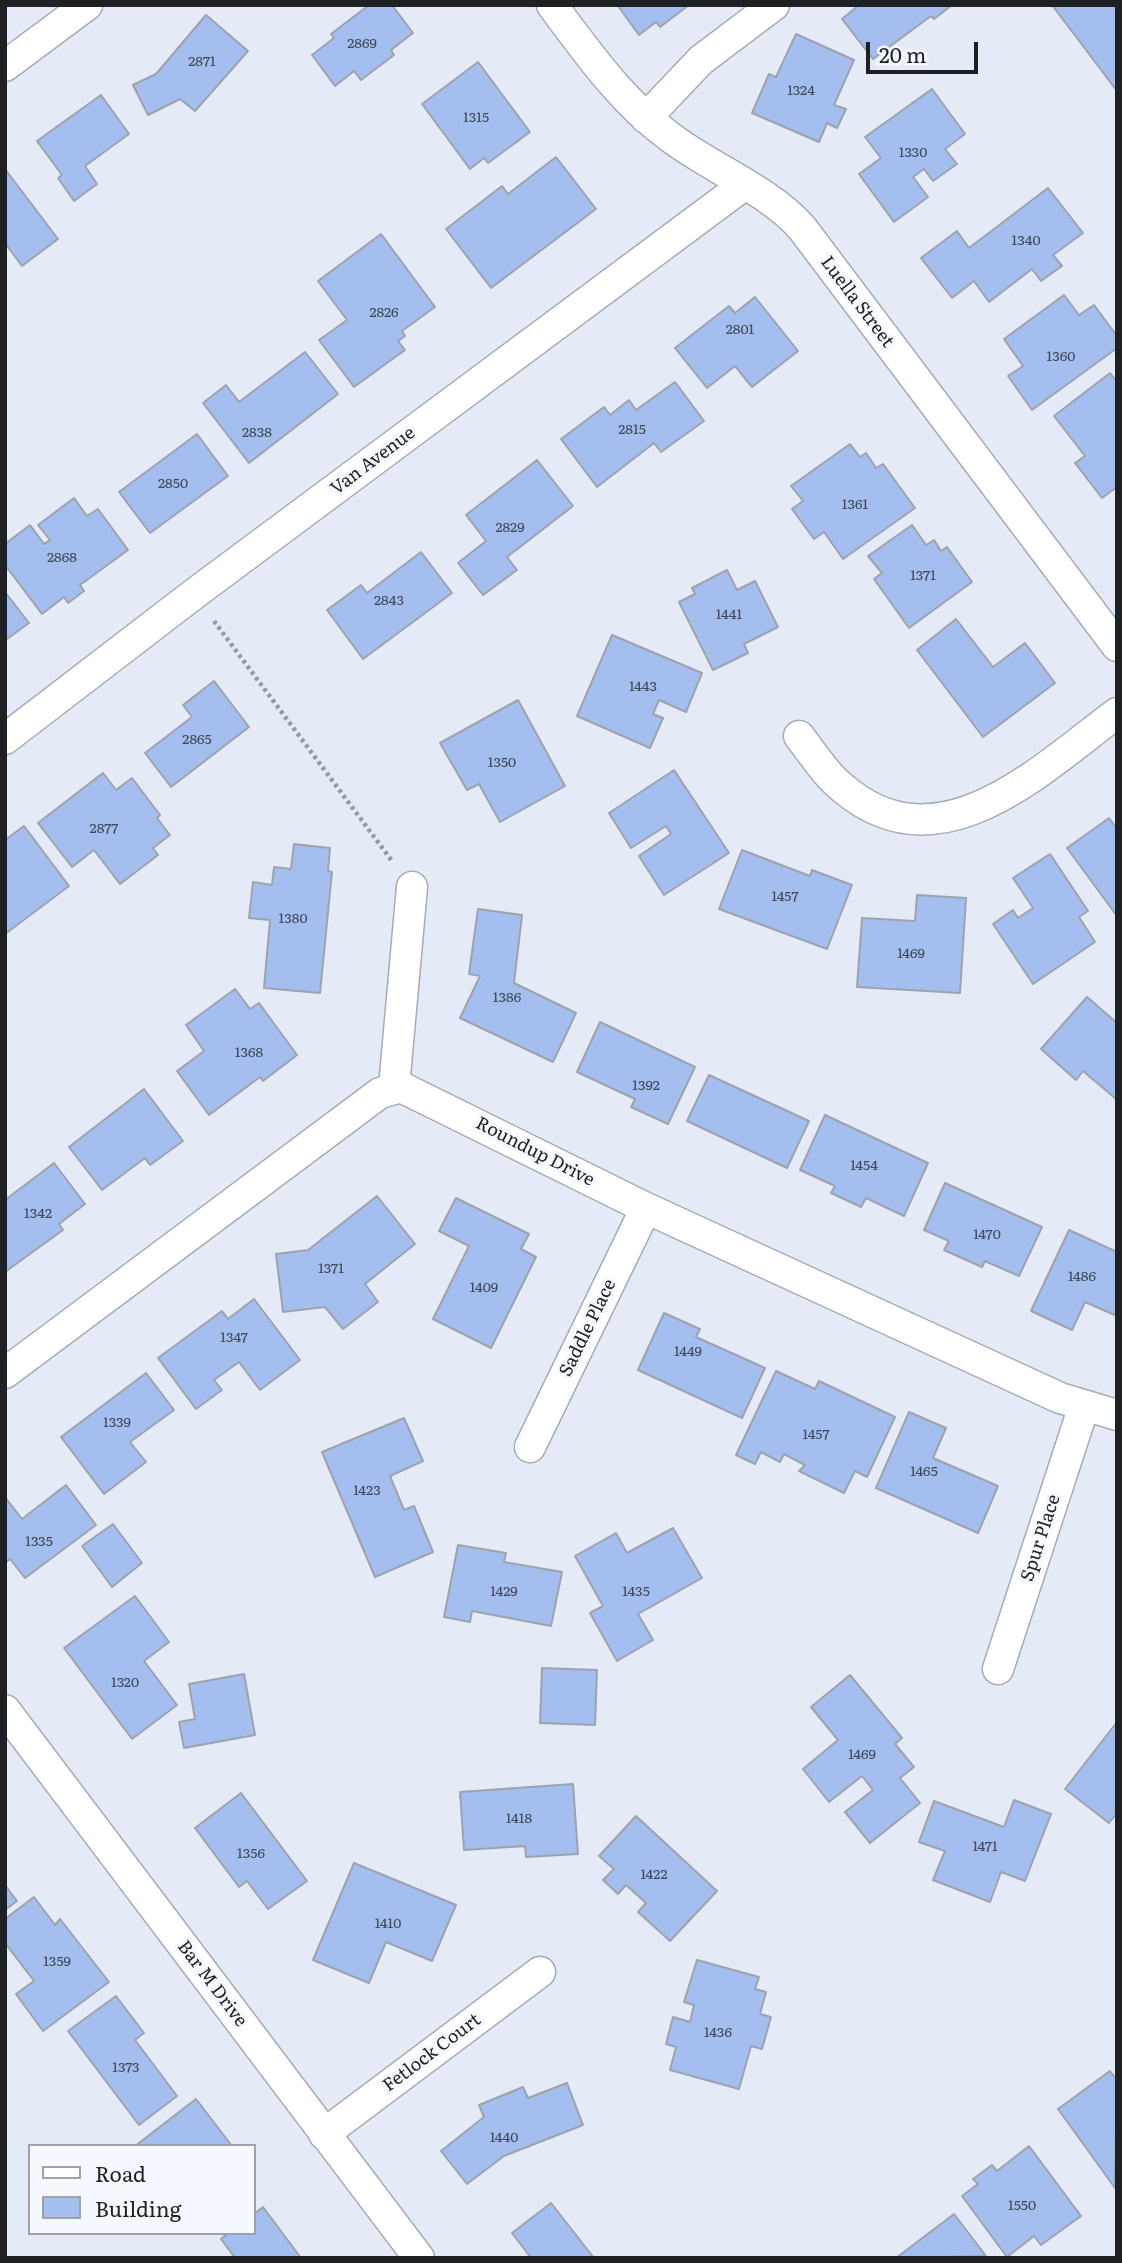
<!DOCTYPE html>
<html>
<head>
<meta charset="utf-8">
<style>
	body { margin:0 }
	#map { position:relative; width:1122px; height:2263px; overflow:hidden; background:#e5ebf6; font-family:Literata,serif }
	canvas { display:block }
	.frame { position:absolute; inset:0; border:7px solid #1e2124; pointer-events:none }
	.legend { position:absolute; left:28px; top:2144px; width:228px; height:91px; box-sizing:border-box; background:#f5f8ff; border:2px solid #9fa2a7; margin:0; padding:9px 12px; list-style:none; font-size:21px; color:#1e2124 }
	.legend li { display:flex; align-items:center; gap:14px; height:35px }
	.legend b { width:35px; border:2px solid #9fa2a7 }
	.scale { position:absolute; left:866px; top:42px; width:112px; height:32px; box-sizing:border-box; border:4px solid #1e2124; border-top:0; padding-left:9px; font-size:21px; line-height:24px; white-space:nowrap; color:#1e2124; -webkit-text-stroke:5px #f5f8ff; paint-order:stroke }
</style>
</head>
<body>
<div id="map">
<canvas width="1122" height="2263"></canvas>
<div class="frame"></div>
<ul class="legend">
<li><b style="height:9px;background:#fff"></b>Road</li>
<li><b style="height:19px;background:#a3beef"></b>Building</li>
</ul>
<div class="scale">20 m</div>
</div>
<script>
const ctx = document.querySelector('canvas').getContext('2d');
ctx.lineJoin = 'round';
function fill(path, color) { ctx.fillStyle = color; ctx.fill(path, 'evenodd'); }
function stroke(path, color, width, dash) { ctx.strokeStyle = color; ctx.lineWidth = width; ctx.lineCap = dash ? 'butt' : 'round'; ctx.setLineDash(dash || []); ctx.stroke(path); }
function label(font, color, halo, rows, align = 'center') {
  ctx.font = font + ' Literata,serif'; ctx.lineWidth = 7; ctx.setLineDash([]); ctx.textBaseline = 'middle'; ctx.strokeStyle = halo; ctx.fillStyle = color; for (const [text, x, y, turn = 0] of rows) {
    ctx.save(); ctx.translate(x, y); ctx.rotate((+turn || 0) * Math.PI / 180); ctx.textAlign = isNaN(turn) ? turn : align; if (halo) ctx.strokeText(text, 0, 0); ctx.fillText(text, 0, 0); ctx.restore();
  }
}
const building = new Path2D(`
	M369 5H392L413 33 391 50 394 55 361 80 354 71 335 86 312 55 334 38 331 34Z
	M689 5 660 27 656 22 639 35 618 6Z
	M859 5H952L934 19 931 16 873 59 842 19Z
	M1052 5H1117V91Z
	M206 15 248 51 195 111 180 99 148 115 133 85 156 74Z
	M796 34 854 60 834 105 846 109 837 128 827 123 819 142 752 113 769 74 776 77Z
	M478 62 530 132 488 163 484 158 470 169 422 104Z
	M932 89 965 134 945 149 957 164 933 181 924 169 913 177 928 197 894 222 859 174 881 158 865 137Z
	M101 95 129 134 85 166 97 184 74 201 58 178 62 175 37 141Z
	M556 157 596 209 491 288 446 229 502 186 508 194Z
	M5 169 58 239 22 266 5 243Z
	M1048 188 1083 233 1053 255 1062 266 1041 281 1032 269 989 302 974 281 952 298 921 258 957 231 969 248Z
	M381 234 435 307 402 331 405 336 398 341 405 350 354 387 319 340 347 320 318 281Z
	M1064 295 1079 315 1094 305 1117 336V348L1032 410 1008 376 1023 366 1004 339Z
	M755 297 798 351 752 387 735 366 707 388 675 348 729 306 735 313Z
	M305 352 338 394 249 463 203 403 226 385 239 402Z
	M1110 373 1117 382V487L1102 498 1075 463 1085 456 1054 416Z
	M675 382 704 421 661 452 654 443 597 487 561 439 604 407 610 415 629 400 636 410Z
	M197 434 228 476 150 533 119 492Z
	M850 444 860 457 866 453 876 468 883 464 915 508 843 559 824 532 814 539 792 509 803 501 791 486Z
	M537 460 573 506 507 557 517 570 483 595 458 563 486 541 466 515Z
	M74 498 87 516 98 509 128 550 80 585 84 591 68 603 64 597 42 614 5 565V544L30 525 44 544 50 540 38 525Z
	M912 525 926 545 934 540 941 551 947 547 972 582 909 628 874 579 882 573 868 556Z
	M421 552 452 593 363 659 327 610 361 585 367 593Z
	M727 570 737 590 755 581 778 627 744 644 748 653 713 670 679 602 695 594 692 588Z
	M5 592 29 623 7 639 5 636Z
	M956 619 993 667 1025 643 1055 683 983 737 917 650Z
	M612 635 702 673 686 712 659 700 653 714 663 718 650 748 577 716Z
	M214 681 249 727 171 787 145 753 192 717 183 705Z
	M518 700 565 786 500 822 479 784 467 790 440 743Z
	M674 770 729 853 664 895 639 856 671 834 666 826 631 848 609 813Z
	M103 773 116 790 132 778 160 815 157 818 170 835 153 848 158 855 120 884 94 850 72 867 38 823Z
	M1109 818 1117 829V916L1067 848Z
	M24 826 69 886 5 934V840Z
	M294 844 330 848 328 871 332 872 320 993 264 988 270 920 249 918 253 882 272 885 274 867 291 869Z
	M742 850 810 876 812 870 852 885 827 949 719 909Z
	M1050 854 1088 911 1079 917 1095 942 1033 984 993 924 1013 910 1018 918 1033 908 1013 878Z
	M917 895 966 898 960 993 857 987 862 918 915 921Z
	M478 909 522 915 514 983 576 1013 553 1062 460 1018 480 976 469 974Z
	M235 989 250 1009 259 1003 297 1055 263 1081 260 1077 209 1115 177 1071 204 1051 186 1025Z
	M1087 997 1117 1023 1116 1099 1083 1071 1076 1080 1041 1049Z
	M600 1022 695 1067 668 1124 631 1107 635 1099 577 1072Z
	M709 1075 809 1121 787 1168 687 1121Z
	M144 1089 183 1141 150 1165 145 1158 102 1190 69 1147Z
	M825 1115 928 1163 904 1216 866 1198 861 1207 831 1193 835 1186 800 1170Z
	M54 1163 85 1204 59 1224 63 1230 5 1272V1200Z
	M945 1183 1042 1227 1019 1276 985 1261 982 1267 944 1250 949 1241 924 1230Z
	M377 1196 415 1244 365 1284 378 1302 343 1329 325 1307 283 1312 276 1254 308 1250Z
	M456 1198 529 1234 521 1249 536 1257 491 1348 433 1319 469 1246 439 1231Z
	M1069 1230 1117 1252V1316L1085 1302 1072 1330 1031 1311Z
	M254 1299 300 1360 260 1390 239 1362 214 1380 222 1390 196 1409 158 1358 222 1311 228 1319Z
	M664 1313 700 1329 696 1337 765 1368 742 1418 638 1370Z
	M776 1371 815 1389 819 1381 895 1417 867 1477 855 1471 844 1493 799 1471 805 1465 784 1454 780 1462 761 1452 755 1464 736 1455Z
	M146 1373 174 1410 130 1442 146 1462 104 1494 61 1437Z
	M909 1412 946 1428 933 1458 998 1486 978 1533 876 1488Z
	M404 1418 423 1461 390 1476 404 1510 414 1506 433 1552 375 1577 322 1452Z
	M66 1485 96 1525 25 1578 10 1559 5 1563V1497L22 1519Z
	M113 1524 142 1563 112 1587 82 1546Z
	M673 1528 702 1578 638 1614 653 1640 617 1661 590 1613 603 1606 575 1556 616 1533 627 1553Z
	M458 1545 506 1553 504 1562 562 1572 551 1626 472 1611 470 1622 444 1617Z
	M135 1596 169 1642 144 1661 177 1705 132 1739 64 1648Z
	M542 1668 597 1670 595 1725 540 1723Z
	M244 1674 255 1735 184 1748 179 1722 195 1719 189 1684Z
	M850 1675 902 1738 895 1744 914 1767 900 1778 920 1803 870 1843 845 1812 873 1790 862 1776 829 1802 803 1769 838 1740 811 1707Z
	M1117 1722V1813L1109 1823 1065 1789Z
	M573 1784 578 1854 526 1857 525 1846 464 1850 460 1792Z
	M241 1793 307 1881 268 1909 247 1881 239 1887 195 1828Z
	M1014 1800 1051 1814 1025 1881 1001 1872 990 1902 933 1880 945 1851 919 1842 934 1801 1004 1827Z
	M636 1816 717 1891 670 1941 638 1912 646 1903 626 1885 618 1894 603 1880 614 1869 599 1856Z
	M354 1863 456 1905 432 1961 386 1942 369 1983 313 1960Z
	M5 1885 17 1901 5 1910Z
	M34 1897 55 1925 60 1919 109 1982 43 2031 16 1994 34 1981 5 1943V1919Z
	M697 1960 759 1977 755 1989 766 1992 760 2014 771 2017 762 2049 751 2046 739 2089 670 2070 676 2047 666 2044 673 2017 690 2022 694 2005 684 2002Z
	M116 1996 144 2033 135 2040 177 2096 139 2125 68 2031Z
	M1110 2071 1117 2080 1115 2188 1058 2109Z
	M567 2083 583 2125 504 2156 467 2184 441 2151 484 2117 479 2105 523 2087 528 2098Z
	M196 2099 232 2146H135Z
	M1029 2146 1081 2216 1041 2245 1034 2236 1007 2257 962 2196 978 2184 973 2179 992 2165 997 2171Z
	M551 2203 594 2258H531L512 2233Z
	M263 2207 301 2258H235L221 2239 228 2233H254V2214Z
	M954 2214 986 2256 896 2258Z`);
const path = new Path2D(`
	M214 621 392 861`);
const minor = new Path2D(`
	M552 5C587 52 622 102 670 137 712 169 767 189 802 228L1117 646
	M5 66 87 5
	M646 118 701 60 774 5
	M799 736C813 754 826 775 844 789 940 870 1040 770 1117 713
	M5 739 194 594 744 185
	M394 1087 412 887
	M5 1373 380 1093 401 1087 646 1208 1060 1398 1117 1415
	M530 1447 646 1208
	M998 1669 1084 1406
	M5 1710 419 2258
	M324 2134 540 1972`);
const numberNames = [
	["2869",362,44],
	["2871",202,62],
	["1324",801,91],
	["1315",476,118],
	["1330",913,153],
	["1340",1026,241],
	["2826",384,313],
	["2801",740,330],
	["1360",1061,357],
	["2815",632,430],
	["2838",257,433],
	["2850",173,484],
	["1361",855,505],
	["2829",510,528],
	["2868",62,558],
	["1371",923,576],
	["2843",389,601],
	["1441",729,615],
	["1443",643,687],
	["2865",197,740],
	["1350",502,763],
	["2877",104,829],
	["1457",785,897],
	["1380",293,919],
	["1469",911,954],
	["1386",507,998],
	["1368",249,1053],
	["1392",646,1086],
	["1454",864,1166],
	["1342",38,1214],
	["1470",987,1235],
	["1371",331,1269],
	["1486",1082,1277],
	["1409",484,1288],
	["1347",234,1338],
	["1449",688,1352],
	["1339",117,1423],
	["1457",816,1435],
	["1465",924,1472],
	["1423",367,1491],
	["1335",39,1542],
	["1429",504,1592],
	["1435",636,1592],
	["1320",125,1683],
	["1469",862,1755],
	["1418",519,1819],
	["1471",985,1847],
	["1356",251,1854],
	["1422",654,1875],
	["1410",388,1924],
	["1359",57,1962],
	["1436",718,2033],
	["1373",126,2068],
	["1440",504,2138],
	["1550",1022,2206]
];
const streetNames = [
	["Luella Street",857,302,53],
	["Van Avenue",373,461,-37],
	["Roundup Drive",535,1152,27],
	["Saddle Place",588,1328,-64],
	["Spur Place",1041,1538,-72],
	["Bar M Drive",212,1984,53],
	["Fetlock Court",432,2053,-37]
];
fill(building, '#a3beef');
stroke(building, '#9da3ad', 2);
stroke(minor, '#a6acb6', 33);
stroke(path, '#959aa2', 4.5, [3.5, 3.5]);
stroke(minor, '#fff', 30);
label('14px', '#3f4857', null, numberNames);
label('18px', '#1e2124', '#f5f8ff', streetNames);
</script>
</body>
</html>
